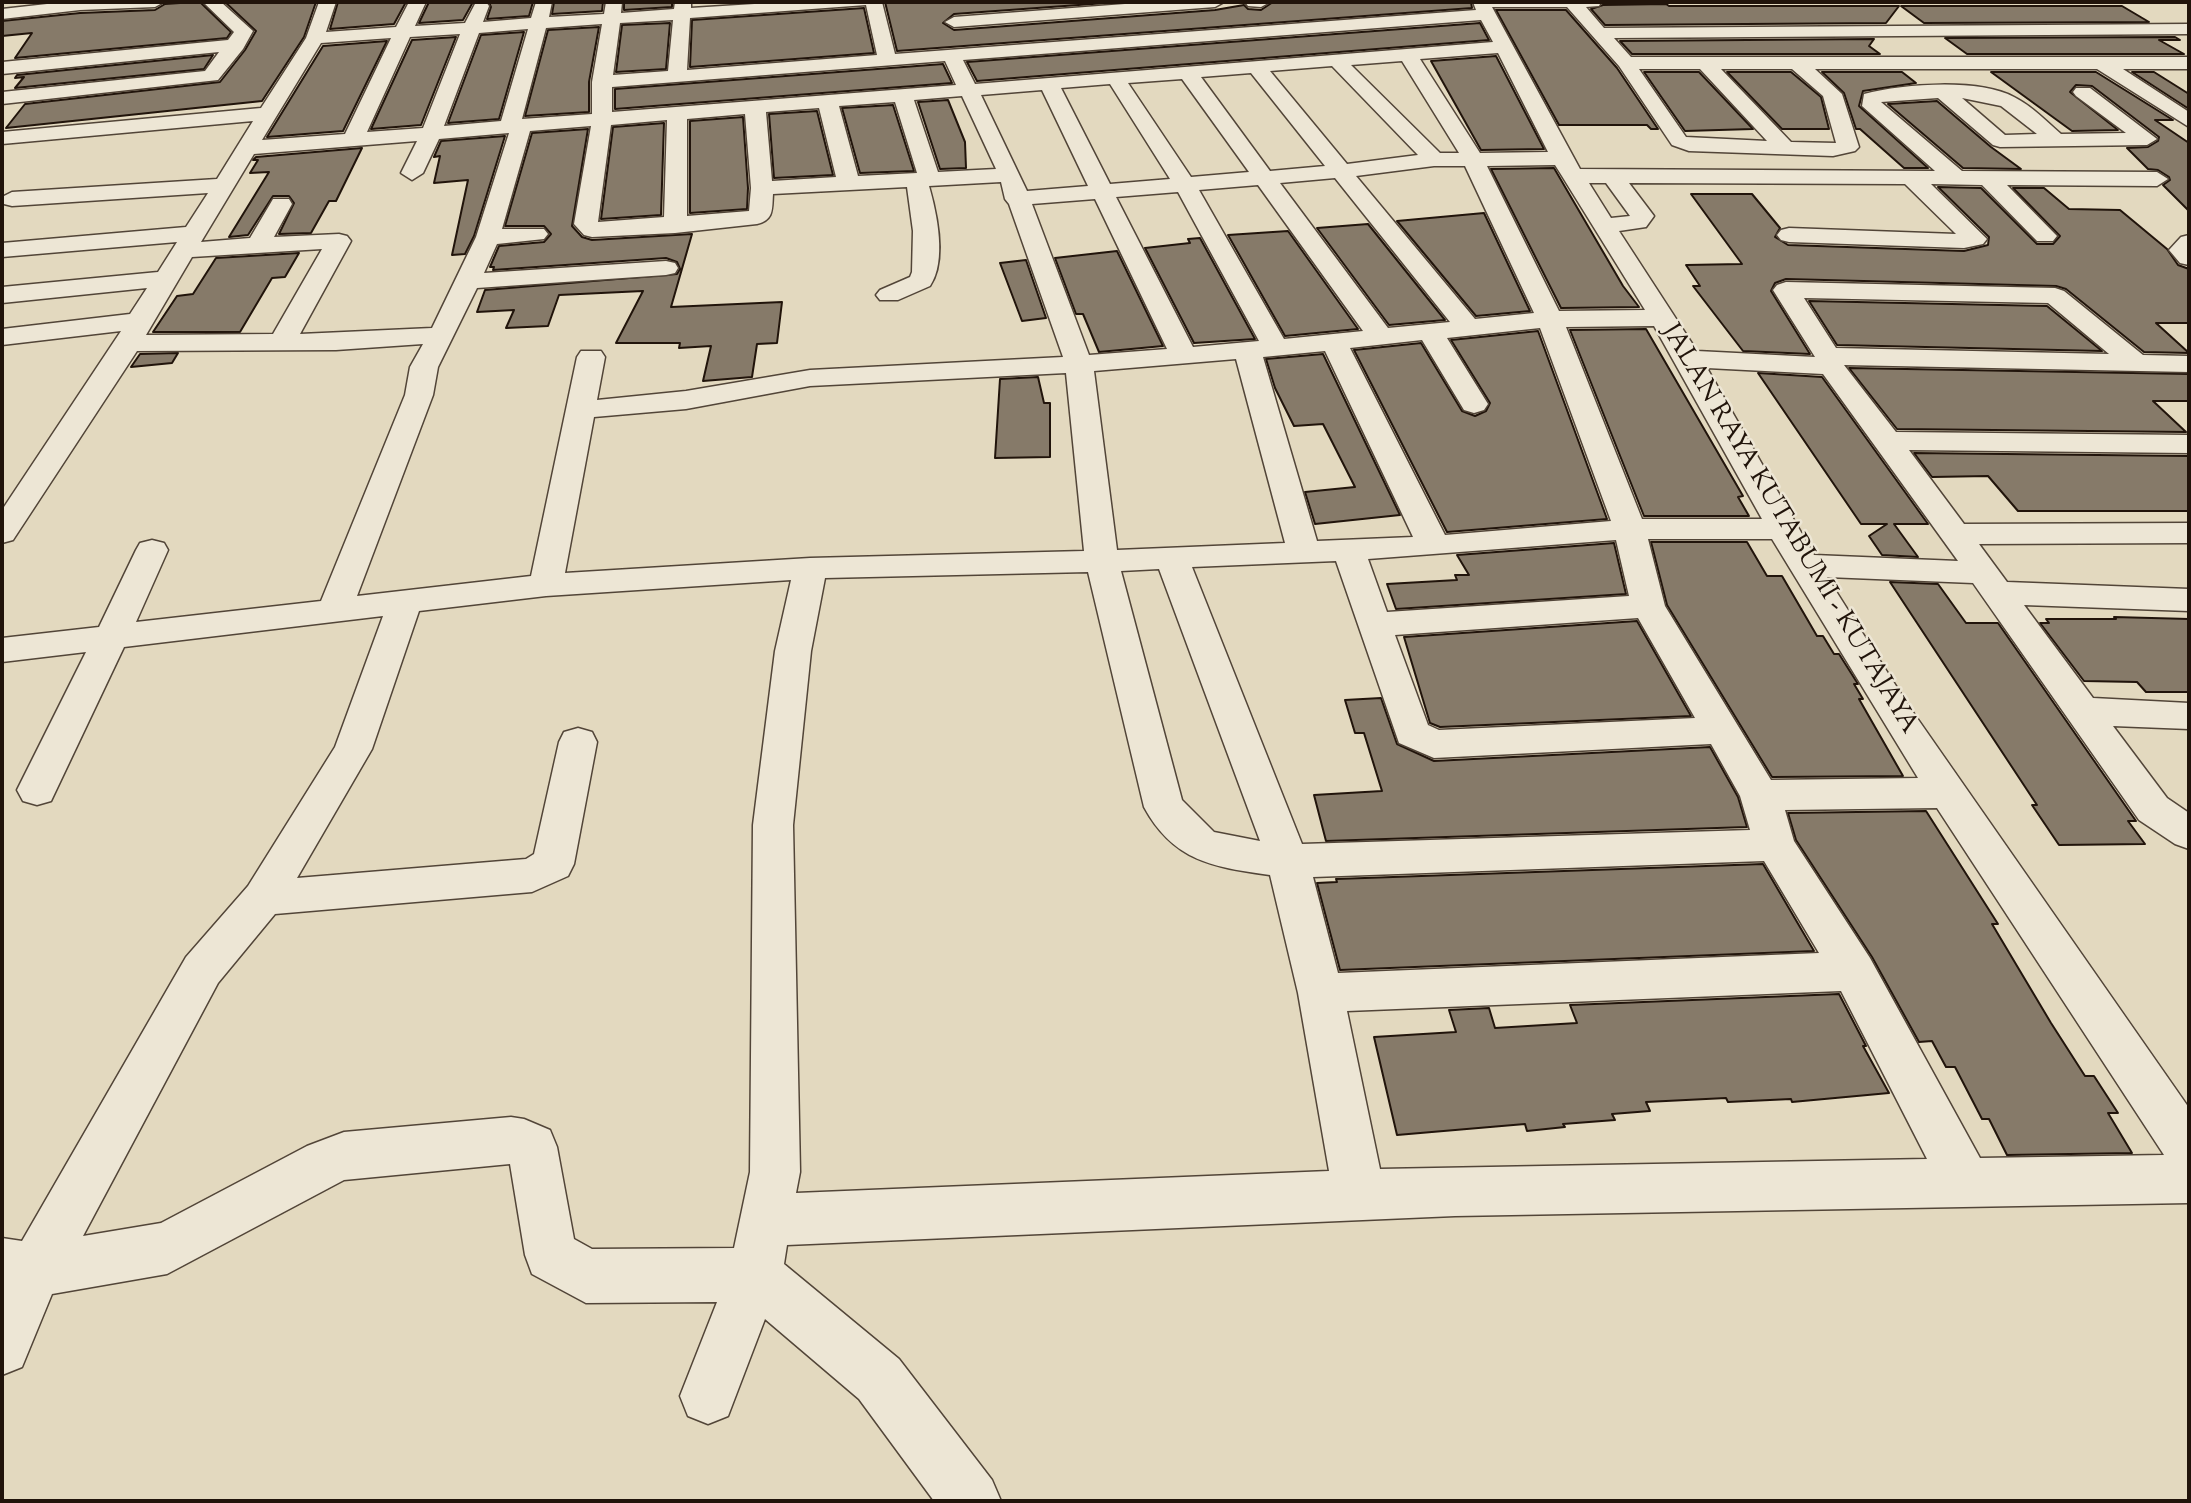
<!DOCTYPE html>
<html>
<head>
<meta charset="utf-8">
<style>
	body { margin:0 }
	#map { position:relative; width:2191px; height:1503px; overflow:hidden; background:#e3d9bf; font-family:"Sorts Mill Goudy",serif }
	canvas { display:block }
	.frame { position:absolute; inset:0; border:4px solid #21140b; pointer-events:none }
</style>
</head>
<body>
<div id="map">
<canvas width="2191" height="1503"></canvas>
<div class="frame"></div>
</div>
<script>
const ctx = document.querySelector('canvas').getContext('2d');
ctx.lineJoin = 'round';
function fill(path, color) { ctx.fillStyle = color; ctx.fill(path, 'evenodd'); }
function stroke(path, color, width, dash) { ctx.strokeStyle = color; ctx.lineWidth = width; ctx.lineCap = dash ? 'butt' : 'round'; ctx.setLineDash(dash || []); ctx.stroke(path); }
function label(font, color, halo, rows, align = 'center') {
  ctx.font = font + ' "Sorts Mill Goudy",serif'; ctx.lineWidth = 5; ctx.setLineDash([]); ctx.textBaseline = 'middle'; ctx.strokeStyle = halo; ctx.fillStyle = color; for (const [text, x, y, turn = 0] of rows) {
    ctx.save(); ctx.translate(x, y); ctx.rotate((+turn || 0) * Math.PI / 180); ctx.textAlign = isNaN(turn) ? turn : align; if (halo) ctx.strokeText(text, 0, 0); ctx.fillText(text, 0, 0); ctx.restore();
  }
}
const building = new Path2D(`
	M195 2H200L231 32 227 38 15 58 32 33 2 36V21L80 13 155 10 165 4Z
	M225 2H316L304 37 262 101 6 128 25 104 220 82 245 50 256 31Z
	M338 2H406L394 24 330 29Z
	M429 2H473L463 20 419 23Z
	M489 2H533L529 16 487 19 491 7Z
	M554 2H603L602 11 552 14Z
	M624 2H672V7L624 10Z
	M885 2H1120L954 14 943 23 954 30 1215 10 1244 5 1248 9 1261 10 1273 2H1471L1472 8 897 51Z
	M1666 4 1669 6H1899L1886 23 1605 25 1591 9 1603 5Z
	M1901 6H2122L2149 22 1924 23Z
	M864 8 874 53 690 67 692 20Z
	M1496 10H1566L1617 68 1658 129H1651L1647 125H1559Z
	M670 23 666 69 616 72 622 25Z
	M1480 23 1489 40 977 81 967 62Z
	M599 27 589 82V112L525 116 548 30Z
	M524 32 499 119 448 123 481 35Z
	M456 37 421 125 371 129 412 40Z
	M2175 37 2180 40H2159L2184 54H1967L1945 38Z
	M1874 39 1869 46 1880 54H1632L1620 41Z
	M387 41 343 131 267 137 323 46Z
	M213 55 204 69 15 88 24 77 15 78 17 75Z
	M1496 56 1544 149 1481 150 1431 61Z
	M943 64 952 83 615 109V89Z
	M1644 72H1699L1753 129 1685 131Z
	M1727 72H1791L1821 97 1829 129H1782Z
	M1822 72H1902L1916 83 1863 91 1859 106 1928 168H1904L1860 129H1856L1844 93Z
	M1991 72H2096L2173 120H2155L2189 143V211L2163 185 2170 180 2169 177 2158 170 2148 169 2127 148 2148 147 2158 141 2159 137 2092 86 2076 85 2070 92 2118 130 2072 131Z
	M2132 72H2154L2189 94V109Z
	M948 100 965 142 966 168 940 169 918 102Z
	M1937 101 1991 147 2021 169 1963 168 1888 104Z
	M893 105 914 171 860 173 842 108Z
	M817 111 833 175 774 178 769 114Z
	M743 117 748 188 747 209 690 213V121Z
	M664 123 661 215 601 219 613 127Z
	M588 129 572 226 582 237 592 240 692 234 671 307 782 302 777 343 757 344 752 377 703 381 711 346 679 348 680 343H616L643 291 559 295 548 326 506 328 514 310 477 312 485 290 677 274 680 269 677 262 666 258 493 270 494 267H490L499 246 544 242 551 234 544 226H505L532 133Z
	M505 136 474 236 465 254 452 255 468 180 434 183 440 156 434 157 441 141Z
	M362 148 336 201H329L311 233 279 234 294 203 289 196H273L248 235 229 237 269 172 250 173 258 160H253L256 157Z
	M1554 168 1623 286 1639 307 1561 308 1491 169Z
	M1938 187 1981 188 2037 244H2053L2060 236 2013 188H2044L2069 209 2120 210 2167 249 2178 265 2189 269V323H2156L2189 353 2144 352 2066 289 2056 286 1786 279 1775 283 1771 291 1810 354 1743 351 1693 286H1700L1686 265 1742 264 1691 194H1752L1780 228 1775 237 1788 245 1964 251 1988 245 1989 237Z
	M1484 213 1530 311 1476 316 1397 221Z
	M1368 224 1445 320 1389 325 1317 228Z
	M1288 231 1358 329 1285 336 1228 235Z
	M1200 238 1255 339 1194 343 1145 248 1190 243 1188 239Z
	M1117 251 1163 346 1099 352 1083 314H1076L1055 258Z
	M299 253 285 277 272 278 240 332H153L177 296 193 294 216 258Z
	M1026 260 1046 318 1022 321 1000 263Z
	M1809 301 2047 306 2102 351 1837 345Z
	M1646 329 1743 496 1738 497 1749 516H1644L1570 330Z
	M1538 331 1607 519 1447 532 1354 350 1421 343 1462 411 1475 416 1486 411 1490 403 1451 340Z
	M178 353 172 363 131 367 140 354Z
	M1323 354 1400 515 1315 524 1305 492 1355 487 1323 424 1294 426 1275 388 1266 359Z
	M1849 368 2189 374V401H2153L2186 432 1897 429Z
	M1758 373 1822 377 1928 524H1894L1918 557 1882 555 1869 536 1887 524H1861Z
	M1038 377 1044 403H1050V457L995 458 1000 379Z
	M1914 453 2189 456V511H2018L1988 476 1932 477Z
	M1651 542H1747L1767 576H1782L1817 636H1823L1834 654H1839L1858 684H1854L1863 699H1859L1903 776 1772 777 1667 605Z
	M1614 543 1626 594 1396 609 1387 584 1457 580 1455 575H1469L1457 555Z
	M1890 582 1938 584 1966 623H1998L2136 821H2128L2145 844 2059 845 2032 805H2037Z
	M2114 617 2189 619V692H2146L2137 682 2084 681 2040 623H2049L2046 619H2116Z
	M1637 621 1691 716 1440 727 1430 723 1404 637Z
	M1381 698 1397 744 1434 761 1710 747 1738 797 1747 827 1326 841 1314 795 1382 791 1364 733H1355L1345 700Z
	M1926 811 1998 924H1992L2051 1023 2085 1076H2094L2118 1113H2108L2132 1153 2007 1155 1989 1119H1982L1955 1067H1946L1932 1041 1919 1042 1872 957 1796 840 1788 813Z
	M1763 864 1814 951 1340 970 1317 883 1337 882 1336 879Z
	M1839 994 1866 1046H1863L1889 1093 1792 1102 1791 1099 1728 1102 1726 1098 1646 1102 1650 1111 1612 1114 1615 1120 1563 1124 1565 1127 1527 1131 1525 1124 1397 1135 1374 1037 1456 1032 1449 1010 1489 1008 1495 1028 1577 1023 1570 1005Z`);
const minor = new Path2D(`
	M65 2H164L155 7 80 10 2 19V9Z
	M203 2H221L253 31 243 49 218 80 2 104V92L205 71 219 52 2 74V62L228 40 234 32Z
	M319 2H336L326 32 396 27 409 2H426L415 26 465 23 476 2H486L489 6 483 22 531 18 536 2H552L549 17 604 14 606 2H622L621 13 674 9 675 2H691V8L786 2H882L895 54 1476 10 1473 2H1601L1599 6 1586 7 1604 28 2189 24V34L1614 38 1631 57H2189V69H2123L2189 112V127L2097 69H1815L1842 94 1859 147 1855 151 1833 156 1689 151 1672 145 1619 66 1567 7H1492L1580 169 1935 171 1862 106 1864 94C1903 84 1978 78 2014 97 2032 106 2046 121 2061 134L2126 133 2076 96 2073 92 2076 88H2090L2157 139 2147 145 2000 147 1993 145 1938 98 1881 102 1962 171 2157 172 2168 179 2157 186 2007 185 2057 236 2053 241H2037L1982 185 1931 184 1987 239 1983 244 1964 248 1789 242 1781 240 1777 235 1781 230 1789 228 1956 234 1905 184 1629 183 1654 216 1646 227 1619 231 1697 351 1815 357 1773 290 1777 285 1786 282 2055 288 2064 291 2143 355 2189 356V372L1844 365 1896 432 2189 435V453L1909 450 1964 524 2189 523V543L1979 544 2007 582 2189 589V611L2024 605 2093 698 2189 703V729L2113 726 2167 798 2189 813V849L2175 844 2139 820 1973 583 1827 577 1908 705 2189 1108V1203L1455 1216 787 1245 784 1264 899 1359 992 1480 1001 1501H934L859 1399 765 1319 728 1416 708 1424 688 1416 680 1396 717 1302 586 1303 532 1274 525 1255 510 1164 344 1180 167 1274 52 1294 22 1367 2 1375V1238L22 1241 186 957 248 886 335 747 383 616 124 647 51 801 37 805 23 801 17 790 86 652 2 662V638L99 627 136 550 140 543 152 540 164 543 168 550 136 622 321 601 405 395 410 367 423 344 336 350 137 351 13 540 2 543V510L121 331 2 345V329L130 314 147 288 2 303V287L158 272 177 242 2 257V243L186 227 208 193 12 206 4 204 2 197 12 192 217 179 253 121 2 144V132L261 108 306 38ZM866 5 877 55 687 70 690 18ZM673 20 668 71 613 75 620 23ZM1481 20 1493 42 975 84 963 60ZM602 24 592 82V114L522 119 546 28ZM528 29 501 121 444 126 479 33ZM460 34 423 128 367 132 410 37ZM391 38 345 134 262 140 321 43ZM1498 53 1548 152 1480 153 1420 59ZM945 61 956 85 612 112V87ZM1402 61 1459 153H1440L1351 65ZM1332 66 1418 155 1347 164 1270 71ZM1639 69H1700L1767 141 1686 137ZM1721 69H1792L1823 96 1836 143 1791 142ZM1251 73 1325 166 1270 171 1201 77ZM1182 79 1249 172 1191 177 1128 83ZM1110 84 1170 179 1110 184 1061 88ZM1042 90 1088 186 1027 191 981 95ZM962 96 996 169 938 172 914 100ZM1962 98 2001 106 2037 134 2005 135ZM895 102 917 173 858 176 839 106ZM819 108 836 177 772 181 766 112ZM745 114 751 188 749 211 687 216V119ZM667 120 664 217 598 222 611 125ZM591 126 574 224 584 235 592 237 675 233 757 224C774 220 772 209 773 194L907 187 913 231 912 272 910 277 880 290 876 295 880 300H898L930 286C947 261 937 214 929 186L1001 182 1005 199 1009 204 1063 357 810 370 686 391 597 400 605 357 601 351H581L577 357 531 576 357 596 433 395 438 367 477 288 666 275 675 273 678 268 675 263 666 261 484 273 497 244 544 239 548 234 544 229H502L530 131ZM509 133 476 237 432 328 300 334 351 241 347 236 339 234 274 237 292 204 289 199H273L250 238 201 242 254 154 417 141 401 173 412 180 423 173 439 139ZM1555 165 1562 176 1645 310 1559 311 1487 166ZM1434 166H1465L1534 313 1475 319 1356 176ZM1335 178 1450 322 1388 328 1280 183ZM1589 183H1606L1630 216 1611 218ZM1258 185 1363 331 1284 339 1199 190ZM1178 192 1259 341 1193 347 1116 197ZM1095 199 1167 349 1089 355 1032 204ZM322 249 273 334 146 335 192 257ZM1804 298 2048 303 2109 354 1836 348ZM1654 326 1762 519H1642L1566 327ZM1540 328 1611 521 1445 535 1350 348 1422 340 1464 410 1474 413 1484 410 1488 404 1447 338ZM1325 351 1413 537 1317 541 1263 357ZM1236 359 1285 543 1117 550 1094 371ZM1707 368 1823 374 1958 561 1814 555ZM1066 373 1084 551 810 558 565 573 594 417 686 409 810 386ZM1648 539H1772L1918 778 1771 780 1665 606ZM1616 540 1629 596 1387 612 1368 559ZM1336 561 1399 743 1434 758 1711 744 1740 796 1750 830 1302 844 1192 567ZM1159 569 1260 841 1214 832 1182 800 1121 571ZM1088 572 1144 807C1174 862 1214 867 1270 875L1298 993 1329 1171 796 1193 800 1172 793 825 811 651 825 578ZM791 580 775 651 753 825 750 1172 734 1248 592 1249 574 1239 557 1147 550 1130 524 1119 511 1117 344 1132 307 1146 161 1223 83 1236 218 983 275 914 532 892 568 876 574 864 597 742 592 732 578 728 564 732 559 742 534 854 526 859 297 878 372 749 419 611 546 596ZM1638 618 1695 718 1439 730 1428 725 1395 635ZM1937 808 2164 1155 1980 1158 1870 958 1794 841 1785 810ZM1764 861 1819 953 1338 973 1313 877ZM1841 991 1927 1159 1380 1169 1347 1011Z
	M1151 2H1224L1215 7 954 27 945 22 954 17Z
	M1245 2H1270L1261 7 1248 6Z
	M2189 235V265L2180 263 2169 250 2181 237Z`);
const streetNames = [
	["JALAN RAYA KUTABUMI - KUTAJAYA",1788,530,59]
];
fill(building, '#867a69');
stroke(building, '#21140b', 2);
stroke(minor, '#524538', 3);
fill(minor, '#ede6d5');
label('26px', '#21140b', '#ede6d5', streetNames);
</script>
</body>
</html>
